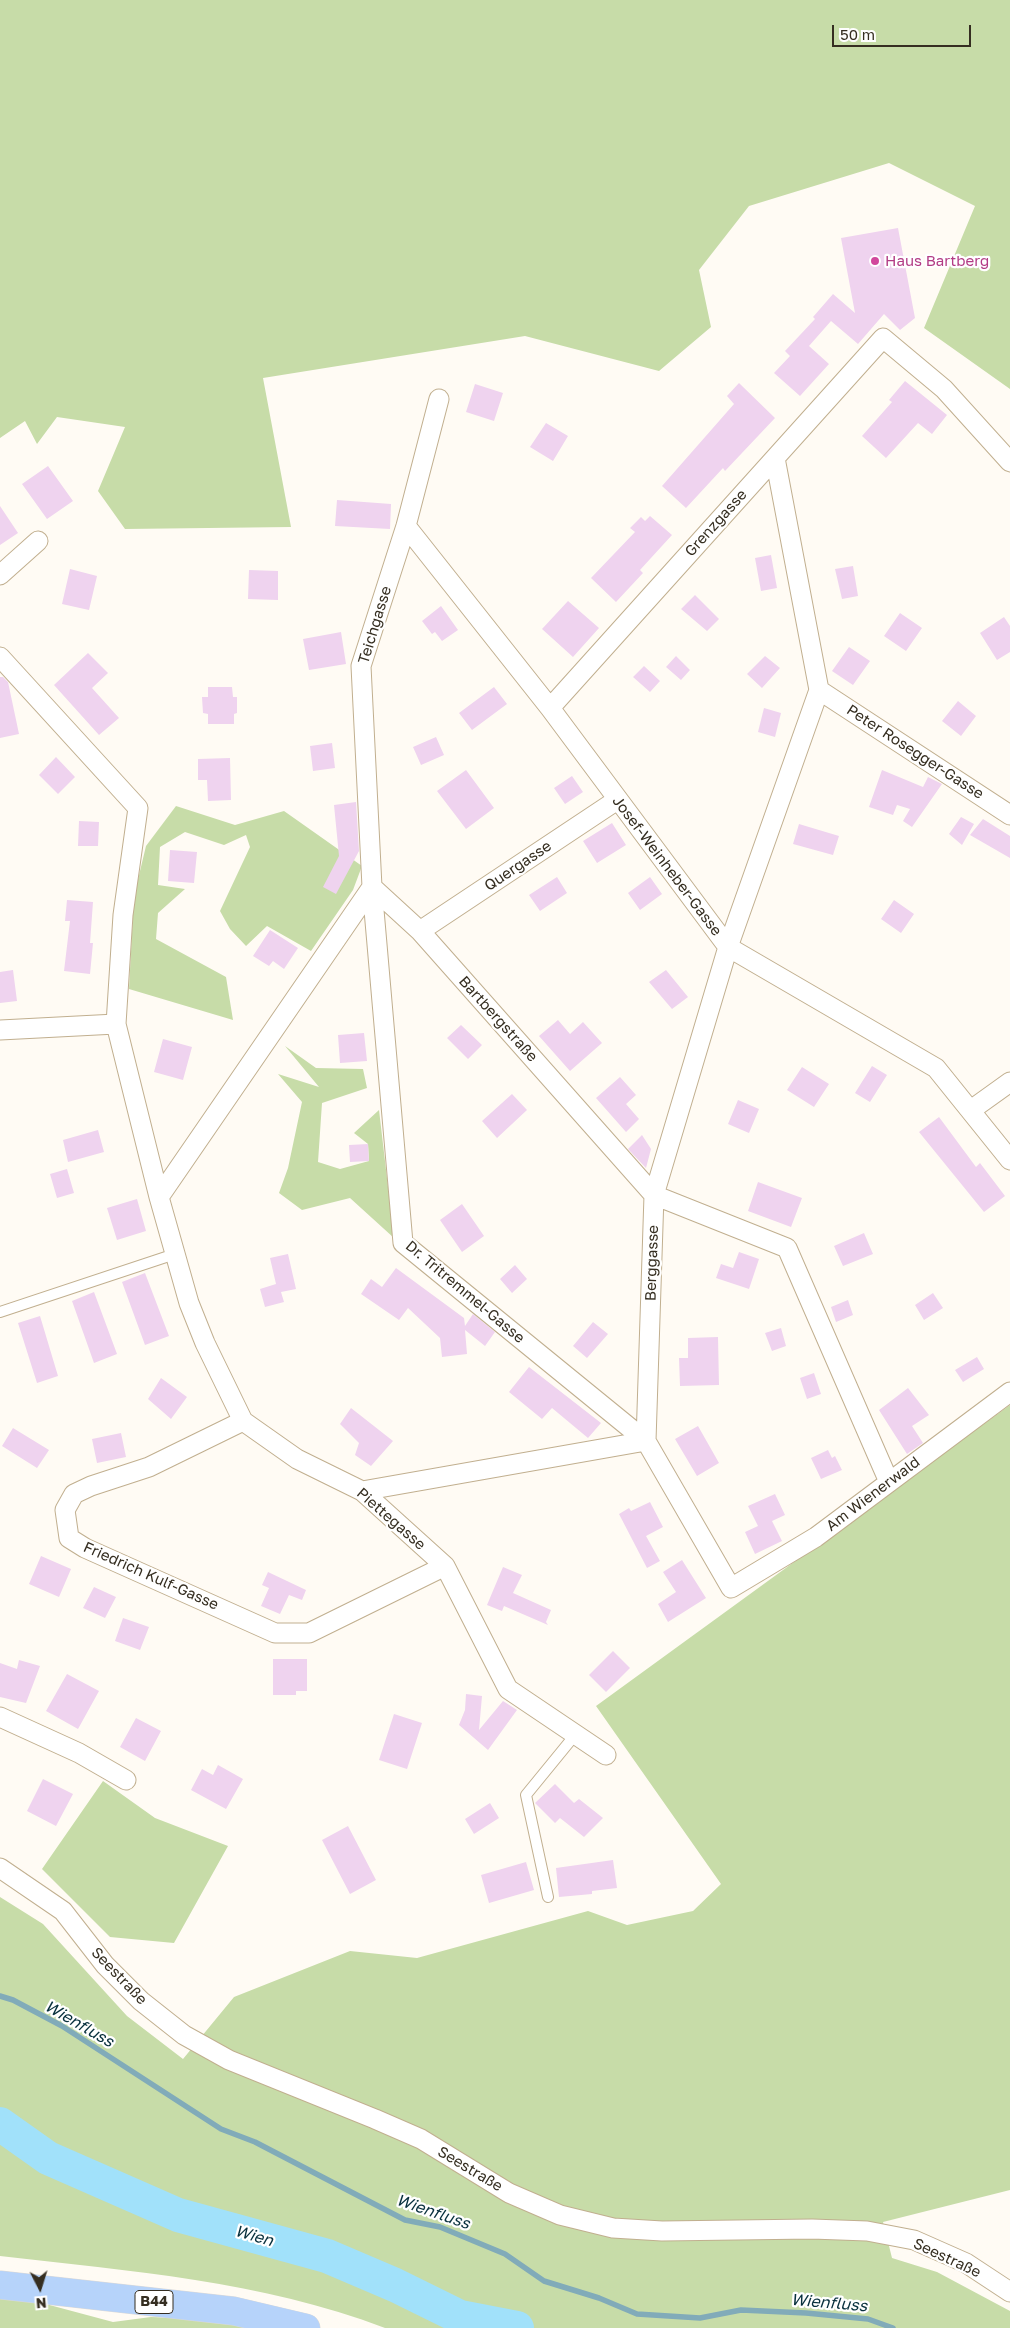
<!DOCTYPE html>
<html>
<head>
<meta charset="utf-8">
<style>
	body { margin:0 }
	#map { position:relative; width:1010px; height:2328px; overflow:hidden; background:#fffbf4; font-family:"Golos Text",sans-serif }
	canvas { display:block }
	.north { position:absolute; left:15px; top:2263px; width:50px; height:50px; -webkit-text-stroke:4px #fff; paint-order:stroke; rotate:175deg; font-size:14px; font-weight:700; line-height:20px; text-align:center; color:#352e21 }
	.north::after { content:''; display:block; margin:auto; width:18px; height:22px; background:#352e21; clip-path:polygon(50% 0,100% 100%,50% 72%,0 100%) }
	.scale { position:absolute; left:832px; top:25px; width:139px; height:22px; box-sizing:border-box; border:2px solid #352e21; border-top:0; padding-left:6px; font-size:15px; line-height:18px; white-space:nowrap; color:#352e21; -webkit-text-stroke:4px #fff; paint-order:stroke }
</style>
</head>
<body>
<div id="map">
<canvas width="1010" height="2328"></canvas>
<div class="north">N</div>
<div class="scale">50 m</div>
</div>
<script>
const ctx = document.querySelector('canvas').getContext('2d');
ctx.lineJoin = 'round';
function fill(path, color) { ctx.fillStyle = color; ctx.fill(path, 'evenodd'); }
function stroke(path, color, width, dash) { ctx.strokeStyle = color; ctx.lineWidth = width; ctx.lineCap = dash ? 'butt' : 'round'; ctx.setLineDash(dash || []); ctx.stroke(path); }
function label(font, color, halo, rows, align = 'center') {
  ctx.font = font + ' "Golos Text",sans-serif'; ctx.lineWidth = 4.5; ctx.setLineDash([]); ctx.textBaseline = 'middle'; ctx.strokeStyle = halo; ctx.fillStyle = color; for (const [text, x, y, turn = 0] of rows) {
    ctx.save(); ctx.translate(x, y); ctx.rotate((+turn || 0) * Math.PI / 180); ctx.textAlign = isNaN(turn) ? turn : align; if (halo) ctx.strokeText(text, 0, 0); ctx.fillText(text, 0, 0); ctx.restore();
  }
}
const green = new Path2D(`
	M0 0H1010V389L924 328 975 206 889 163 749 206 699 270 711 327 659 371 525 336 263 378 291 527 125 529 98 491 125 427 57 417 37 444 25 421 0 438Z
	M176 806 235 825 284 811 362 866 353 890 311 951 267 926 246 946 230 929 220 911 250 847 246 835 224 845 185 832 160 847 158 885 185 889 158 913 156 939 226 977 233 1020 129 989 134 896 146 846Z
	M285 1046 316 1068 363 1069 367 1088 322 1103 318 1162 340 1169 369 1161 368 1144 354 1133 379 1110 394 1238 350 1198 302 1210 279 1193 288 1168 302 1102 278 1074 319 1087Z
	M1010 1405V2190L883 2222 892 2258 937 2272 1010 2311V2328H385C262 2281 130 2271 0 2256V1897L43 1924 127 2016 183 2059 234 1997 350 1951 417 1958 588 1911 627 1925 693 1911 721 1884 596 1706Z
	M103 1781 155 1818 228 1846 174 1943 110 1937 42 1869Z
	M0 2298 42 2303 113 2322 151 2317 202 2319 251 2328H0Z`);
const stream = new Path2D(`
	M0 1996 13 2000 62 2026 221 2129 255 2142 405 2220 440 2227 505 2254 544 2281 599 2298 637 2314 700 2318 741 2310 806 2313 868 2319 893 2328`);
const river = new Path2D(`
	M0 2124 48 2158 178 2215 327 2256 395 2285 460 2317 517 2328`);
const building = new Path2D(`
	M898 228 915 318 900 330 884 314 858 344 831 321 809 346 829 364 800 396 774 373 790 356 785 351 815 319 813 317 833 294 855 313 841 238Z
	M905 381 947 415 932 434 918 423 886 458 862 436 892 402 889 400Z
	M739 383 775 418 725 471 723 468 686 508 662 486 734 404 727 396Z
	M475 384 503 393 494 421 466 412Z
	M546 423 568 436 553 461 530 447Z
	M48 466 73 501 47 519 22 484Z
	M337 500 391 504 390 529 335 526Z
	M0 506 18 533 0 545Z
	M650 516 672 535 640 570 643 573 616 602 591 578 635 532 630 528 641 517 645 521Z
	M771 555 777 588 761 591 755 558Z
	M853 566 858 596 842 599 835 569Z
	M70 569 97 576 89 610 62 604Z
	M249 570 278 571V600L248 599Z
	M695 595 719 619 707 631 681 609Z
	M568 601 599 628 573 657 542 629Z
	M441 606 458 630 442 641 435 632 432 634 422 621Z
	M900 613 922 628 906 651 884 636Z
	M1004 617 1010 626V652L997 660 980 633Z
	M341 632 346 664 309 670 303 639Z
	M849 647 870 661 853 685 832 671Z
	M88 653 108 673 92 688 119 718 99 735 54 685Z
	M676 656 690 670 681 680 666 667Z
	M765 656 780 668 762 688 747 674Z
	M644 666 660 681 650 692 633 677Z
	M0 677H3L8 682 19 734 0 738Z
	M208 687H232L233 697H237V713L234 714V724H208V714L203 713 202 697H208Z
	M494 687 507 704 472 730 459 713Z
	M958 701 976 716 961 736 942 721Z
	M764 708 781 713 775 737 758 732Z
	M436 737 444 755 421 765 413 747Z
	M332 743 335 768 313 771 310 746Z
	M56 757 75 777 58 794 39 775Z
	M230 758 231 800 208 801 207 780H198V759Z
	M466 770 494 808 466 829 437 791Z
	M882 770 923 787 928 777 942 784 912 827 903 821 910 809 897 805 893 815 869 807Z
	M572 776 583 792 565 804 554 788Z
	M356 802 359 851 336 894 323 887 339 856 334 805Z
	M961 817 974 824 962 845 949 834Z
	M983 819 1010 836V858L970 835Z
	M79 821 99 822 98 846H78Z
	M612 823 626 845 597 863 583 841Z
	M799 824 839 836 833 855 793 844Z
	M170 850 197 852 194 883 168 881Z
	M557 877 567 893 540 911 529 895Z
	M650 877 662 894 640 910 628 893Z
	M67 900 93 902 90 943H93L90 974 64 971 70 921H65Z
	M894 900 914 914 901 933 881 919Z
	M270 930 298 948 284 969 273 961 269 966 253 956Z
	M13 970 17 1001 0 1003V972Z
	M666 970 688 997 672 1009 649 982Z
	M558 1020 570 1034 583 1022 602 1043 570 1071 539 1036Z
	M461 1025 482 1045 468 1059 447 1038Z
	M364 1033 367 1061 340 1063 338 1035Z
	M163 1039 192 1047 183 1080 154 1072Z
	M872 1066 887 1075 870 1102 855 1093Z
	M802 1067 829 1084 814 1107 787 1090Z
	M620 1077 636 1095 626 1104 639 1119 626 1132 596 1098Z
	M512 1094 527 1110 497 1138 482 1121Z
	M738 1100 759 1109 749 1133 728 1124Z
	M939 1117 976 1167 980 1163 1005 1196 984 1212 919 1132Z
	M98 1130 104 1152 68 1162 63 1140Z
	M642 1135 651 1149 646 1168 628 1149Z
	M368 1144 369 1161 350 1162 349 1145Z
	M67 1169 74 1193 57 1198 50 1174Z
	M758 1182 802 1198 791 1227 748 1211Z
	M137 1199 146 1231 117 1240 107 1208Z
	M462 1204 484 1236 462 1252 440 1220Z
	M864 1233 873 1254 843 1266 834 1246Z
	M739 1252 759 1259 749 1289 716 1278 721 1264 733 1268Z
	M288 1254 296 1289 281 1292 284 1302 265 1307 260 1289 276 1284 270 1258Z
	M515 1265 527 1279 512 1293 500 1279Z
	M396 1268 464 1318 465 1326 473 1314 495 1332 485 1346 465 1330 467 1354 442 1357 440 1338 408 1308 399 1320 361 1294 371 1279 382 1287Z
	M145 1273 169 1336 145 1345 122 1282Z
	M94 1292 117 1354 94 1363 72 1301Z
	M933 1293 943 1308 924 1320 915 1305Z
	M848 1300 853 1315 836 1322 831 1307Z
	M40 1316 58 1376 37 1383 18 1323Z
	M593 1322 608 1334 587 1358 573 1346Z
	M781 1328 786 1346 772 1351 765 1333Z
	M718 1337 719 1385 680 1386 679 1358H688V1338Z
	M977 1357 984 1369 963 1382 955 1370Z
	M529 1367 601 1423 588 1438 552 1408 542 1419 509 1392Z
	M814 1373 821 1394 807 1399 800 1378Z
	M161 1378 187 1397 171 1419 148 1399Z
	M908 1388 929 1415 912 1426 923 1443 907 1454 879 1410Z
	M351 1408 393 1441 371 1466 355 1455 359 1443 340 1424Z
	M698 1426 719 1463 697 1476 675 1439Z
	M13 1428 49 1450 37 1468 2 1446Z
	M121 1433 126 1457 97 1463 92 1439Z
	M828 1450 832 1458 835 1456 842 1470 821 1479 811 1458Z
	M775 1494 785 1515 772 1521 782 1541 755 1554 745 1532 758 1526 748 1506Z
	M650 1502 663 1527 646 1536 660 1561 647 1568 619 1514 629 1508 631 1511Z
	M41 1556 71 1569 59 1597 29 1584Z
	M682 1560 706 1598 668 1622 658 1604 676 1592 663 1572Z
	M503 1567 522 1575 513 1593 551 1610 546 1622 548 1625 504 1606 502 1611 487 1605Z
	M268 1572 306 1590 302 1600 289 1595 280 1614 261 1606 269 1588 262 1585Z
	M94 1587 116 1597 105 1618 83 1608Z
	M123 1618 149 1627 140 1650 115 1641Z
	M613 1651 630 1668 606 1692 589 1675Z
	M273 1659H307V1691H296V1695H273Z
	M19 1660 40 1666 26 1703 0 1697V1663L17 1669Z
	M67 1674 99 1691 78 1729 46 1711Z
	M466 1694 482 1696 479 1730 503 1701 517 1710 488 1750 459 1725 465 1710Z
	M394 1714 422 1723 407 1769 379 1760Z
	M136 1718 161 1731 145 1761 120 1747Z
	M218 1765 243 1779 226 1809 191 1790 202 1769 213 1775Z
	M43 1779 73 1794 56 1826 27 1811Z
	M555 1784 574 1803 579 1799 603 1818 584 1837 560 1818 555 1823 535 1803Z
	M490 1803 499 1818 474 1834 465 1819Z
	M348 1826 376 1880 350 1894 322 1840Z
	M613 1860 617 1888 592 1891V1894L559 1897 556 1868Z
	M526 1862 534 1890 489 1903 481 1875Z`);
const service = new Path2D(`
	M0 1312 175 1254
	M548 1897 526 1795 575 1735`);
const minor = new Path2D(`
	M439 399 406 526 361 666 372 887 403 1243 646 1441 731 1588 816 1537 1010 1392
	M406 526 550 708 728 947 819 690 775 458
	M0 575 38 541
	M0 657 138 808 123 915 116 1024
	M819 690 1010 815
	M550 708 883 338 944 389 1010 462
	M420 931 617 800
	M0 1030 116 1024 159 1197 372 887 420 931 654 1195 728 947 936 1068 1010 1160
	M971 1110 1010 1082
	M159 1197 189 1303 205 1343 243 1421 297 1459 362 1491 445 1566 508 1689 606 1755
	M243 1421 149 1467 91 1486 74 1494 65 1510 69 1538 85 1548 275 1633H309L445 1566
	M362 1491 646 1441 654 1195 787 1248 889 1482
	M0 1717 79 1753 126 1780
	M0 1868 63 1911 105 1965 141 2001 184 2035 229 2060 375 2119 421 2139 509 2193 560 2215 613 2228 662 2231 812 2229 867 2231 914 2240 966 2263 1010 2292`);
const primary = new Path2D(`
	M0 2285 234 2311 306 2328`);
const markers = [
	[875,261,5,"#d1479c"]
];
const shields = [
	[154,2302,38]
];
const shieldNames = [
	["B44",154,2302]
];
const hotelNames = [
	["Haus Bartberg",885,261]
];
const streetNames = [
	["Grenzgasse",716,523,-48],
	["Teichgasse",375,625,-73],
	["Peter Rosegger-Gasse",915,752,33],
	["Quergasse",518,866,-34],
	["Josef-Weinheber-Gasse",667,866,53],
	["Bartbergstraße",498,1019,48],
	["Berggasse",652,1263,-88],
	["Dr. Tritremmel-Gasse",465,1292,40],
	["Am Wienerwald",873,1494,-37],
	["Piettegasse",391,1519,41],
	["Friedrich Kulf-Gasse",151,1576,24],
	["Seestraße",119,1976,46],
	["Seestraße",470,2169,31],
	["Seestraße",947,2258,25]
];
const waterNames = [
	["Wienfluss",79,2024,30],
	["Wienfluss",433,2212,19],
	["Wien",254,2236,16],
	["Wienfluss",829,2303,5]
];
fill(green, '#c7dca8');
stroke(stream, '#81abb9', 5.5);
stroke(river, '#a1e1fa', 34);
fill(building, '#efd3ef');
stroke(service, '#c1af8f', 12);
stroke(minor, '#c1af8f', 21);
stroke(primary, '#dbd9d7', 29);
stroke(service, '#fff', 10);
stroke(minor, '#fff', 19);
stroke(primary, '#b6d3fa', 28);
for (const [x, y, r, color] of markers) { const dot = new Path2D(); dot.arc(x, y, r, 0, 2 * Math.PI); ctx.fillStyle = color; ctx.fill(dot); stroke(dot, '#fff', 2); }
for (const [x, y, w] of shields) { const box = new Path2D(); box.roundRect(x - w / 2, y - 11.5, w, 23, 4); ctx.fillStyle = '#fff'; ctx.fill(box); stroke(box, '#352e21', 1); }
label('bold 14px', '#352e21', null, shieldNames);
label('15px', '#b23c85', '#fff', hotelNames, 'left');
label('15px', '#352e21', '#fff', streetNames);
label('italic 16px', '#08303d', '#fff', waterNames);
</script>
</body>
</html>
